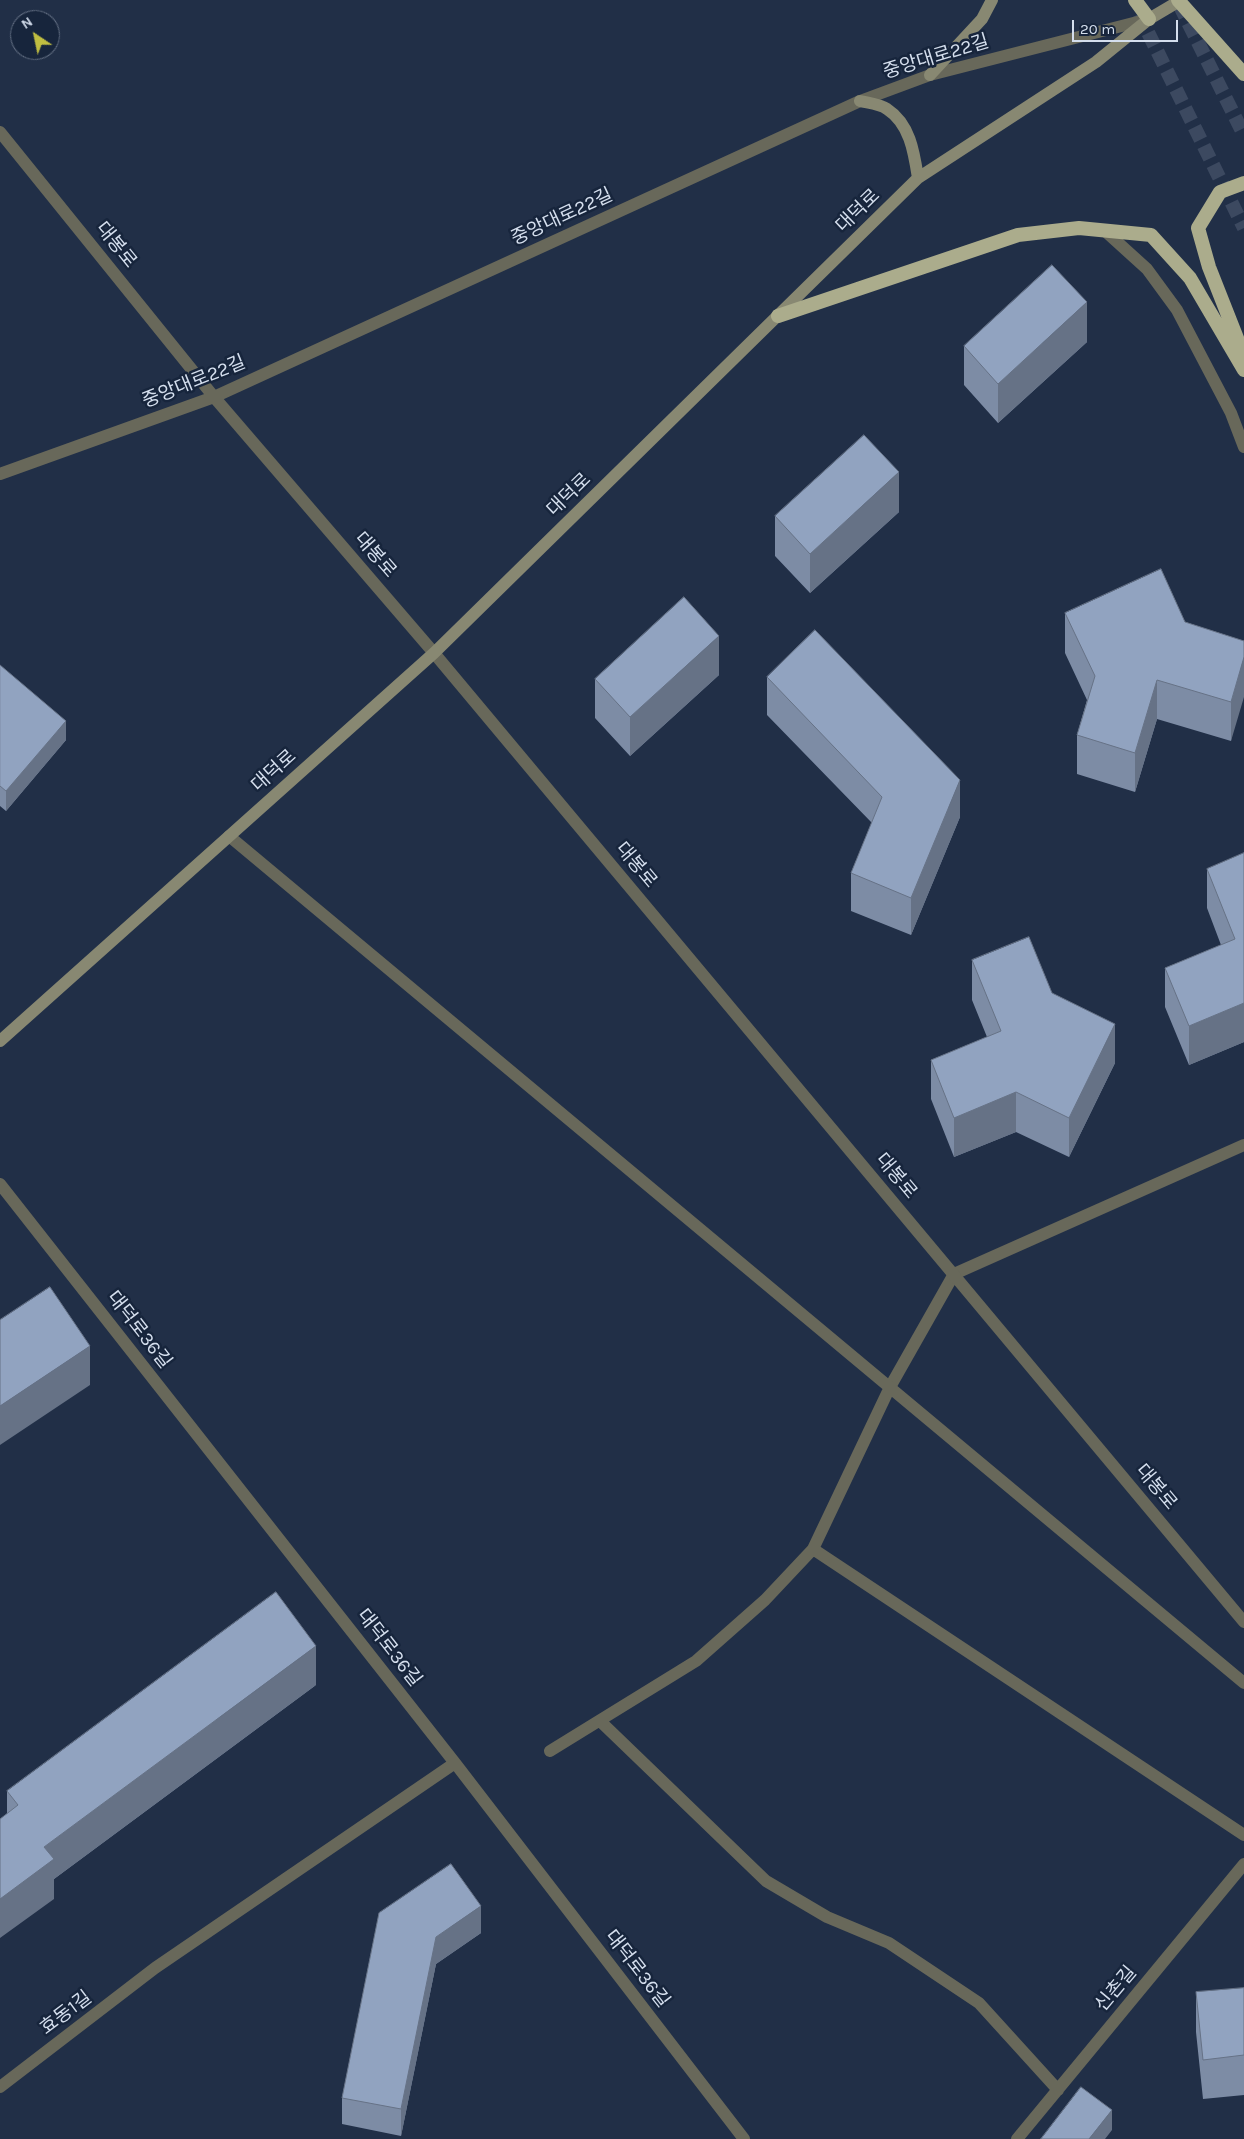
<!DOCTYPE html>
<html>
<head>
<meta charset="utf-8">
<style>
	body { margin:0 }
	#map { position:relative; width:1244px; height:2139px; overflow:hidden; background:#212f47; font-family:Karla,sans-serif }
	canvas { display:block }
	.north { position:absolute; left:10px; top:10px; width:50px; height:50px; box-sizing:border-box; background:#17253c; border:1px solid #636f83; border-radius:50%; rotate:326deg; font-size:14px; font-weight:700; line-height:20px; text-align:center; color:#d4deed }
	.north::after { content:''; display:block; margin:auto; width:18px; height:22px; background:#c0be41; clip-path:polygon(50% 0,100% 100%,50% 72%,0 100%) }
	.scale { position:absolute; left:1072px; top:20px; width:106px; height:22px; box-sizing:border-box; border:2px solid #d4deed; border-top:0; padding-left:6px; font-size:15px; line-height:18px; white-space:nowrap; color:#d4deed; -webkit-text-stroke:4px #17253c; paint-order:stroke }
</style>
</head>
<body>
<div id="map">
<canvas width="1244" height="2139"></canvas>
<div class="north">N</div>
<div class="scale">20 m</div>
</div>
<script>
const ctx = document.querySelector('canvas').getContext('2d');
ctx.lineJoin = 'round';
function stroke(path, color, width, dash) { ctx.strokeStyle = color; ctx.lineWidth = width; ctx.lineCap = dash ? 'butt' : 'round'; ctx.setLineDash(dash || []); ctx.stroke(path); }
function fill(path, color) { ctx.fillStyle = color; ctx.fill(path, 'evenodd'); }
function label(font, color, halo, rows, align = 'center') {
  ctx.font = font + ' Karla,"Noto Sans KR",sans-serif'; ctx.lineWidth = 5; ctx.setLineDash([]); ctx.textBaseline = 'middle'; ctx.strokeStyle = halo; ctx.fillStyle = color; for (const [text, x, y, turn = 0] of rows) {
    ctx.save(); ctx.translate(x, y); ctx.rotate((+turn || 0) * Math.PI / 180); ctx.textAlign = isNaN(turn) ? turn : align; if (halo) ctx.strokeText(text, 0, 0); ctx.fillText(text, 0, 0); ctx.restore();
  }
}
const trunkTunnel = new Path2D(`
	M1179 4 1244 135
	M1139 14 1244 228`);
const service = new Path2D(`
	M890 1387 954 1274 1244 1145`);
const minor = new Path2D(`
	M1104 230 1147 269 1177 310 1231 413 1244 447
	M229 836 1244 1683
	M0 1184 455 1763 744 2139
	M813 1549 1244 1835
	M600 1721 766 1881 827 1917 889 1943 979 2003 1058 2090
	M550 1751 696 1661 765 1600 813 1549 890 1387
	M0 2087 155 1968 455 1763
	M1017 2139 1244 1864`);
const tertiary = new Path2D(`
	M0 132 214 397 434 653 1244 1622
	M0 474 214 397 860 101 930 75 1149 19`);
const secondary = new Path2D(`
	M930 75 982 19 992 0
	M860 101C868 103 880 104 887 109 910 124 914 152 918 178
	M0 1041 434 653 918 178 1096 62 1149 19 1181 0`);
const trunk = new Path2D(`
	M1135 0 1149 19
	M1178 0 1244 74
	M1244 183 1220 192 1198 228 1209 267 1244 356
	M778 316 1018 235 1079 228 1151 235 1190 278 1244 370`);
const wall = new Path2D(`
	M1087 342 998 423 964 385V346Z
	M899 512 810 593 775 556V516Z
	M1065 613 1185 622 1244 641 1231 741 1157 719 1135 792 1077 774V735L1087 700 1065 653Z
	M0 665 66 740 6 811 0 806Z
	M719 675 630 756 595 718V679Z
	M767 677 960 817 911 935 851 911V873L872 823 767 715Z
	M1244 853V1042L1189 1065 1165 1007V968L1221 945 1207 908V869Z
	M972 960 1052 993 1115 1063 1069 1157 1016 1132 954 1157 931 1099V1060L987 1037 972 1000Z
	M316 1685 54 1879V1899L7 1813V1791Z
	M379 1913 481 1933 436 1964 401 2136 342 2124V2098Z
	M1244 1988V2095L1203 2099 1196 2032V1992Z`);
const shadedWall = new Path2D(`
	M1087 302V342L998 423V384Z
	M899 472V512L810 593V554Z
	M719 636V675L630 756V717Z
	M1244 657V697L1231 741V702Z
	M1157 680V719L1135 792V753Z
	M66 721V740L6 811V791Z
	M960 780V817L911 935V898Z
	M1244 1003V1042L1189 1065V1026Z
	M1115 1024V1063L1069 1157V1118Z
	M1016 1092V1132L954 1157V1118Z
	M90 1346V1385L0 1445V1406Z
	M316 1646V1685L54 1879V1899L0 1938V1899L44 1847Z
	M481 1906V1933L436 1964 401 2136V2109L436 1937Z
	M1112 2110V2130L1105 2139H1089Z`);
const building = new Path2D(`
	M1052 265 1087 302 998 384 964 346Z
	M864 435 899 472 810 554 775 516Z
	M1161 569 1185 622 1244 641V657L1231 702 1157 680 1135 753 1077 735 1095 676 1065 613Z
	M684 597 719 636 630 717 595 679Z
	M815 630 960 780 911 898 851 873 882 797 767 677Z
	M0 665 66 721 6 791 0 786Z
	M1244 853V1003L1189 1026 1165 968 1235 939 1207 869Z
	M1029 937 1052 993 1115 1024 1069 1118 1016 1092 954 1118 931 1060 1001 1031 972 960Z
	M50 1287 90 1346 0 1406V1320Z
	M276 1592 316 1646 44 1847 54 1859 0 1899V1819L18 1805 7 1791Z
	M451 1864 481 1906 436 1937 401 2109 342 2098 379 1913Z
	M1244 1988V2055L1203 2060 1196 1992Z
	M1081 2087 1112 2110 1089 2139H1041Z`);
const streetNames = [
	["중앙대로22길",936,57,-17],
	["대덕로",858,211,-44],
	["중앙대로22길",562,217,-25],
	["대봉로",116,245,51],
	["중앙대로22길",194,382,-22],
	["대덕로",569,495,-44],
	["대봉로",375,555,49],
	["대덕로",274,771,-42],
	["대봉로",636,865,50],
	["대봉로",896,1176,50],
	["대덕로36길",139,1330,52],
	["대봉로",1156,1487,50],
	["대덕로36길",389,1648,52],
	["대덕로36길",637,1969,52],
	["신촌길",1116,1989,-50],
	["효동1길",66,2013,-37]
];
stroke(trunkTunnel, '#3c4960', 14, [14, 7]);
stroke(service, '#68685a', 12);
stroke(minor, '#68685a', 12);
stroke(tertiary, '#68685a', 12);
stroke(secondary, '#888872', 12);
stroke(trunk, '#abac8c', 14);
fill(wall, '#7d8ca5');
fill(shadedWall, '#667286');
fill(building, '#91a3c0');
stroke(building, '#667286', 1);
label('19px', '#d4deed', '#17253c', streetNames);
</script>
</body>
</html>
